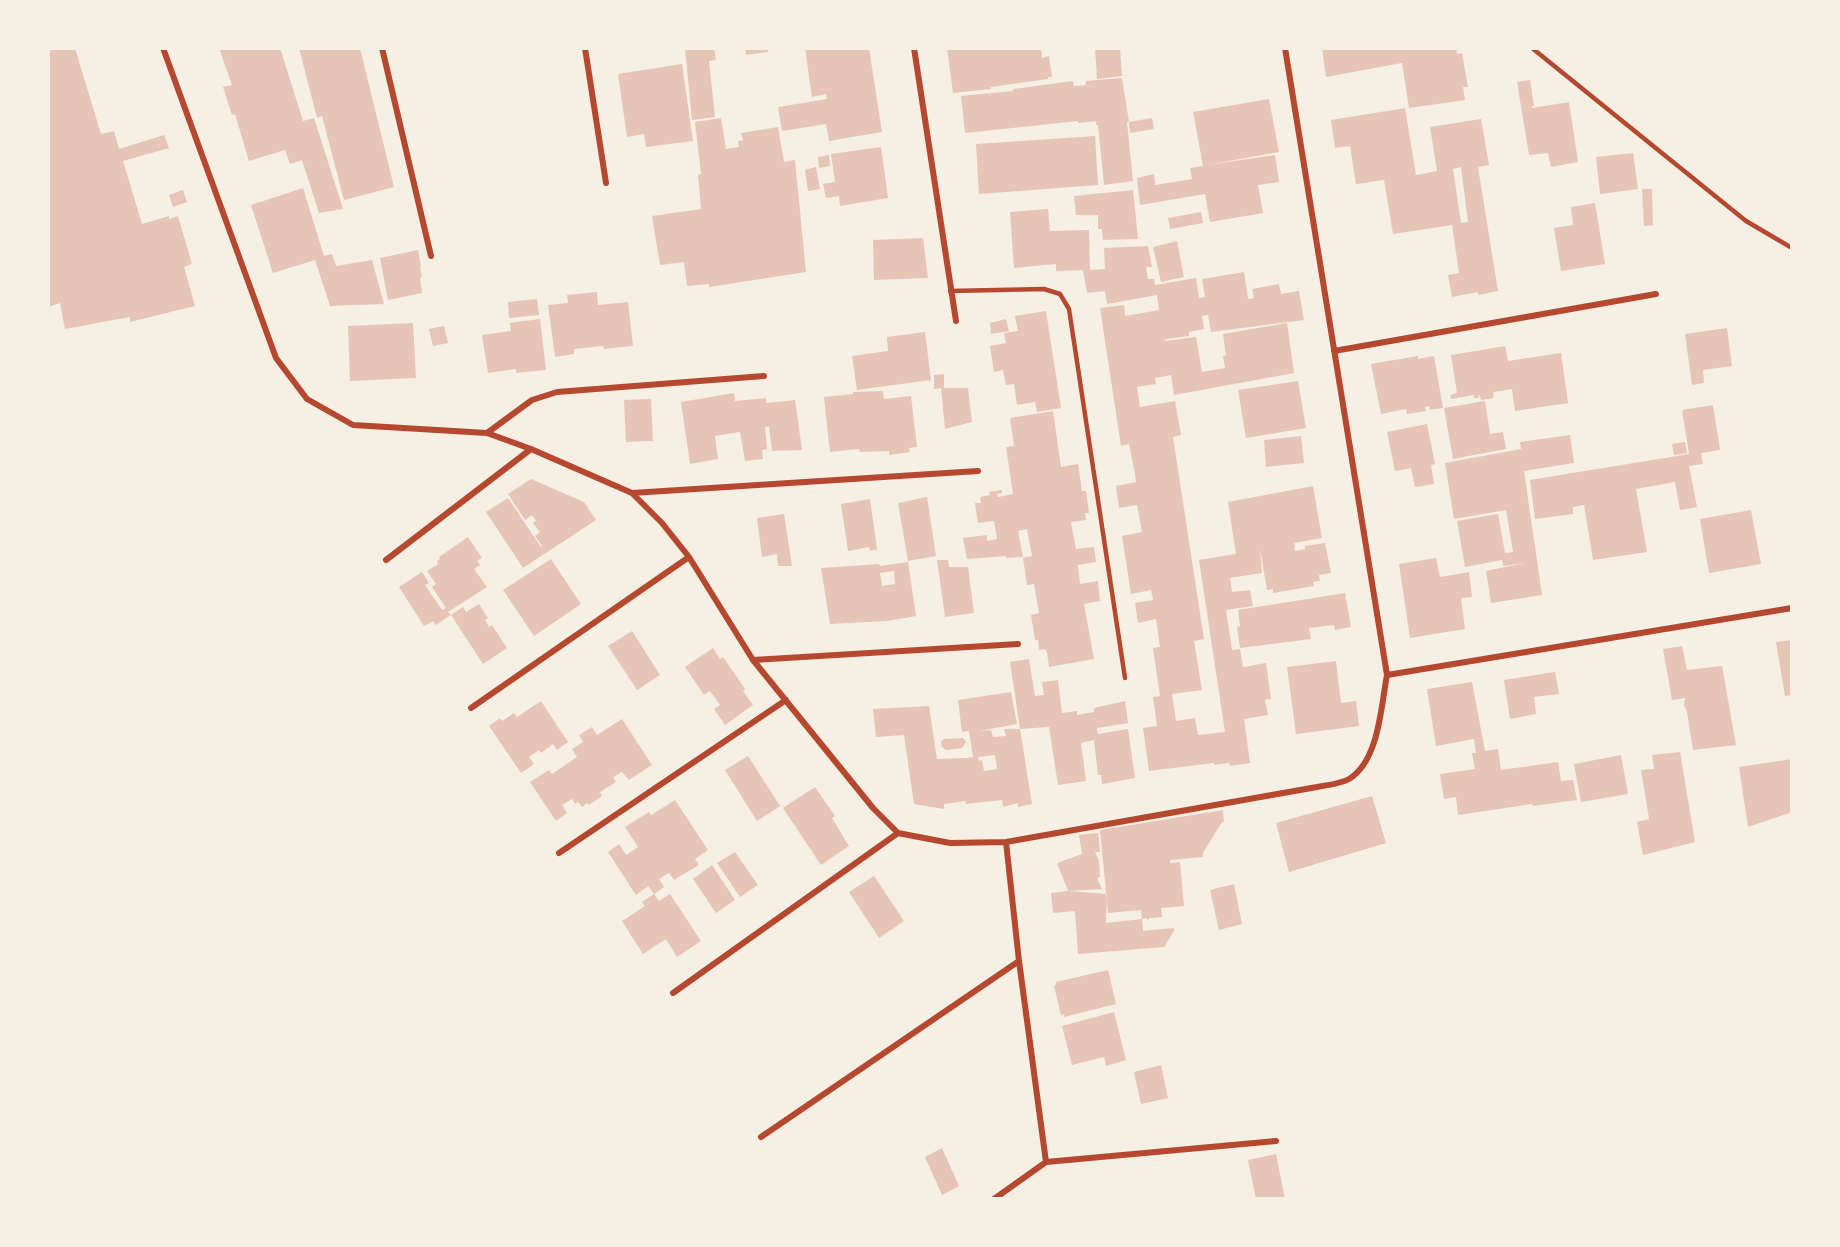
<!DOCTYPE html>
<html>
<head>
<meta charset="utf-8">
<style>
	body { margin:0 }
	#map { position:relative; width:1840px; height:1247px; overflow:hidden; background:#f6efe4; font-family:"Fira Sans",sans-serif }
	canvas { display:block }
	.frame { position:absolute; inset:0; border:50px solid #f6efe4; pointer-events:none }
</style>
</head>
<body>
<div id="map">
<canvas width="1840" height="1247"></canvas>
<div class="frame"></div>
</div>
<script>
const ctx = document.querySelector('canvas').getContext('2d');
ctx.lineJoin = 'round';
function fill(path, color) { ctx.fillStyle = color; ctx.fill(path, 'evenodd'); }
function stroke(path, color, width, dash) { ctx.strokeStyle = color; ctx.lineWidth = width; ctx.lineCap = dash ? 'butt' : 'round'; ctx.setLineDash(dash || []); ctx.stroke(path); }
const building = new Path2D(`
	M48 48H75L101 134 114 131 119 149 164 135 169 148 123 161 142 224 169 216V219L178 216 192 264 184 267 195 306 130 322V317L65 329 60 303 48 307Z
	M219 48H280L303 121 314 118 343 209 319 213 302 160 290 164 285 150 249 161 235 114 232 115 223 87 232 85Z
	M299 48H360L394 187 344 200 322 116 317 118Z
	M689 48H714L716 60 709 61 715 117 692 120 685 49Z
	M745 48H768V52L746 55Z
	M805 48H869L882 132 829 141 826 124 782 131 778 107 827 99 826 94 812 97Z
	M947 48H1041L1042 58 1049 56 1052 77H1048V79L991 87V89L953 93Z
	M1095 48H1120L1122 76 1097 79Z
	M1322 48H1456L1457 54 1462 53 1468 87H1463L1465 100 1409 108 1402 63 1326 77Z
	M682 64 693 141 646 147 644 134 627 137 618 74Z
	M1122 78 1129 122H1127L1133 181 1104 185 1098 125H1096V121L1078 123V121L965 133 961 96 1013 91V89L1073 81 1074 86 1086 85V81Z
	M1530 80 1534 106H1532V108L1569 102 1578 162 1551 167 1548 153 1529 155 1517 82Z
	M1269 99 1279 152 1207 165 1275 155 1279 182 1258 185 1263 213 1210 222 1205 194 1140 205 1137 178 1154 174 1155 185 1192 179 1190 168 1203 166 1193 112Z
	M1405 108 1416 175 1437 171 1430 127 1481 119 1489 165 1478 167 1498 291 1478 295V292L1452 297 1448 275 1459 273 1452 225 1393 234 1384 180 1356 184 1350 146 1335 148 1331 120ZM1461 167 1468 222 1461 223 1453 169Z
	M721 118 726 149 739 147 738 141 743 140 741 133 778 127 784 162 795 160 806 272 709 287V284L687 286 684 262 660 265 652 216 701 209 698 175 701 174 695 122Z
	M1152 118 1154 129 1130 133 1129 122Z
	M1095 136 1098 185 979 194 976 144Z
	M881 147 888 198 840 206 839 196 826 198 823 184 835 182 831 154Z
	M1633 153 1638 189 1600 194 1596 157Z
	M829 155 830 166 819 168 818 157Z
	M816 167 820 189 808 191 805 170Z
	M303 188 324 256 332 254 336 266 372 260 384 304 330 306 315 260 273 273 251 205Z
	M1642 189H1652L1653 225 1644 226Z
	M183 190 187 202 173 207 169 195Z
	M1133 190 1138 239 1103 240 1102 229H1098V215H1076L1074 196Z
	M1595 203 1605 264 1561 271 1554 228 1573 225 1571 207Z
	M1048 209 1050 231 1089 230 1090 270 1105 269 1104 248 1148 246 1152 267H1146L1148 279H1154L1155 285 1196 278 1199 298 1205 297 1202 279 1244 272 1248 299 1254 298 1252 289 1279 284 1281 294 1299 291 1304 320 1211 332 1208 315 1202 316 1204 329 1189 332V336L1165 339V341L1196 337 1202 372 1225 368 1223 356 1226 355 1223 334 1287 323 1294 373 1174 395 1171 375 1155 378 1156 384 1137 387 1140 407 1175 401 1181 435 1173 437 1204 639 1194 641 1202 690 1172 694 1176 721 1195 718 1198 735 1225 732 1199 560 1236 554 1228 502 1313 486 1322 538 1294 543 1295 551 1305 549V546L1325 543 1331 573 1319 575 1320 581 1313 582 1314 586 1273 593V589L1267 590 1260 549 1262 573 1230 578 1232 592 1250 590 1253 606 1226 610 1232 650 1240 649 1243 667 1266 663 1271 699 1265 700 1268 715 1244 719 1250 763 1230 766 1229 763 1214 765V763L1149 771 1143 728 1157 726 1153 697 1160 696 1153 648 1160 647 1156 619 1138 623 1135 603 1153 600 1151 590 1131 594 1122 536 1142 532 1137 505 1119 508 1116 486 1136 482 1135 474 1129 444 1121 446 1100 308 1124 305 1125 316 1159 310 1157 295 1107 304 1105 291 1087 293 1083 270 1056 271V264L1014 268 1010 212Z
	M1201 212 1203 223 1170 229 1168 218Z
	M923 238 928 278 874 280 873 240Z
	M1177 241 1184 277 1161 282 1153 247Z
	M418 250 421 267H420L422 277 420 278 422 293 388 300 380 258Z
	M597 292 598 305 628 302 633 346 604 349 603 346 574 349V354L555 357 548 305 568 303 567 295Z
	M537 299 539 315 509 318 508 302Z
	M1046 311 1061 408 1037 412 1035 402 1017 405 1014 384 1006 385 1003 370 994 372 990 346 1006 343 1004 333 1018 331 1015 316Z
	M540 319 546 370 516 373V369L488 373 482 335 511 331 510 323Z
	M1006 319 1009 331 991 334 990 323Z
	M413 323 416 378 350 381 348 326Z
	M444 326 448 343 433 346 429 329Z
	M1727 328 1732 366 1703 370 1704 383 1692 385 1685 334Z
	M925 332 931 380 857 390 852 356 888 351 887 337Z
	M1505 346 1508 361 1561 353 1568 403 1515 411 1512 389 1493 392 1494 398 1481 400 1479 394 1478 398H1474V395L1451 399 1450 395 1457 393 1451 355Z
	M1418 356V359L1434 356 1443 408 1430 410 1429 406 1425 407 1426 411 1407 414 1406 409 1381 414 1371 364Z
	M944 374V388H968L972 422 945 429 941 388 934 389V375Z
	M1298 381 1306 428 1246 438 1238 390Z
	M883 391 884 399 911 396 917 447 909 448 910 452 889 455V451L860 452 859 449 830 452 824 397 853 394V392Z
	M734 393 735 401 766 398V403L795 400 802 450 772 451 769 426 765 427 767 449 762 450 763 459 745 461 740 432 715 436 718 459 690 464 681 402Z
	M651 399 653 441 626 442 624 400Z
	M1485 401 1490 434 1503 432 1506 449 1453 459 1444 408Z
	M1713 405 1720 450 1701 453 1703 464 1689 466 1697 507 1680 510 1675 482 1636 489 1647 552 1593 560 1584 505 1573 507V514L1535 519 1530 480 1689 454 1682 410Z
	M1053 411 1061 467 1078 464 1082 491H1086L1089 513H1085L1086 520 1071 522 1076 549 1094 547 1096 562 1078 565 1080 584 1098 581 1100 601 1084 604 1094 659 1049 667 1047 652 1045 649 1039 650 1038 640H1035L1031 615 1039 613 1034 584 1027 585 1023 558 1032 556 1027 529 1018 531 1023 557 1006 558V556L967 559 963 538 987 535V541L997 539 994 521 978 523 975 503H981L980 497 990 495 989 492 1002 490V493L997 494 998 497 1013 494 1006 447 1014 446 1010 418Z
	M1427 424 1435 464 1431 465 1434 484 1415 487 1411 468 1395 471 1387 432Z
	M1570 435 1574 463 1524 471 1542 595 1491 603 1486 571 1524 563 1503 566 1502 560 1465 567 1457 521 1498 514 1505 553 1513 552 1506 510 1454 519 1445 463 1521 449 1520 442Z
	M1301 436 1304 463 1266 467 1264 440Z
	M1685 442 1687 453 1674 455 1672 444Z
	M531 479 584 502 596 520 523 568 486 512 508 498 541 547 542 546 535 536 540 532 533 523 536 521 532 515 525 520 508 494Z
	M927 497 936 556 908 561 898 503Z
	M870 499 877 549 870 551 869 547 848 551 841 504Z
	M1751 510 1761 564 1709 573 1700 519Z
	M784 514 792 566H778L777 554 762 557 757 518Z
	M468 537 482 558 477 561 480 565 474 569 487 587 448 612 451 615 436 625 433 621 424 626 399 587 422 572 429 583 425 585 442 610 446 608 432 587 436 584 427 571 438 564 437 561 440 559 439 557Z
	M1436 558 1440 577 1469 572 1472 597 1461 598 1465 629 1410 638 1399 564Z
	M551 559 581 604 534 636 503 590Z
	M937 560H948L949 567H968L974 613 945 617Z
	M908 562 916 616 887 621 830 624 821 568 879 564 880 566ZM894 571 895 584 882 586 880 573Z
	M1345 593 1351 627 1335 630 1334 625 1309 628 1311 639 1240 648 1237 627 1240 626 1238 610Z
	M479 604 488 618 485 620 489 627 492 625 507 648 483 664 451 615 463 607 466 612Z
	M632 631 660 675 637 690 608 646Z
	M1792 640V695L1785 696 1776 642Z
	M1682 646 1687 670 1722 666 1736 745 1693 750 1687 712 1684 705 1685 698 1672 700 1663 649Z
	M713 648 720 659 723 657 745 689 743 691 753 705 725 725 714 709 720 705 710 691 704 695 685 667Z
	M1029 659 1035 696 1044 695 1042 682 1058 680 1062 713 1077 711V715L1094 712V708L1125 701 1128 723 1097 728 1098 734 1128 729 1135 778 1102 784 1101 775H1098L1094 740 1081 743 1086 781 1058 785 1049 727 1020 729 1010 662Z
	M1336 661 1341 703 1356 701 1359 726 1296 734 1287 667Z
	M1555 672 1559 694 1534 697 1536 714 1510 719 1504 680Z
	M1472 682 1485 751 1498 749 1501 770 1558 762 1561 781 1573 780 1577 800 1533 806 1532 804 1458 815 1456 797 1444 799 1440 774 1475 769 1472 753H1476L1474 739 1436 746 1427 689Z
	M1011 692 1017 724 979 731 991 730 993 737 1006 736 1004 729H1020L1032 804 1018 807V803L1003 807 1002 800 966 804 965 801 944 804V809L914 804 904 735 876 737 873 709 929 706 937 759 966 758 973 757 969 731 962 732 958 700ZM995 755 997 769 984 771 982 760 979 761 978 757Z
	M541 701 568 742 557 750 553 744 541 753 539 750 529 757 534 764 521 773 489 726 500 718 502 721 514 713 517 717Z
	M622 719 652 765 629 780 622 772 613 777 616 782 600 792 602 796 589 805 587 803 582 807 578 802 575 804 572 799 562 805 567 813 556 821 530 782 549 770 552 774 577 757 572 749 583 742 579 735 592 727 597 735Z
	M963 738 966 742 962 748 946 750 942 747 941 742 944 739Z
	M1680 752 1695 842 1643 855 1637 822 1649 819 1641 770 1654 769 1652 755Z
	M1621 755 1628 794 1581 802 1574 764Z
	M748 756 780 806 757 821 725 770Z
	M1792 759V812L1748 827 1739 767Z
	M815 787 835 816 832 818 849 846 821 865 783 808Z
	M1372 796 1386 843 1289 872 1276 823Z
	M675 800 708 850 695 859 699 865 674 880 669 873 659 879 664 887 654 894 659 901 670 894 701 941 677 957 666 939 643 954 622 921 645 906 642 902 654 894 648 886 636 895 608 852 619 844 626 855 638 847 625 827 649 812 651 815Z
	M1223 810 1224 822H1222L1203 853V857L1170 860V863L1180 862 1184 906 1161 908 1162 917 1150 918 1147 920V918L1142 919 1141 910 1108 913 1100 830Z
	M1098 833 1100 852H1095L1099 861 1100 877 1097 878 1102 889 1068 891 1057 863 1082 854 1079 835Z
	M735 852 758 885 740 897 717 863Z
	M712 865 735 900 716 913 693 879Z
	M874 876 904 921 879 938 849 892Z
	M1234 884 1242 924 1219 930 1210 890Z
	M1068 891 1107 894 1106 923 1142 919 1143 931 1174 928V931L1164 947 1078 954 1075 911 1053 913 1051 893Z
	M1108 970 1116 1004 1064 1017V1014L1061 1015 1054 986 1056 985V982Z
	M1114 1012 1126 1060 1106 1066 1104 1057 1072 1065 1062 1026Z
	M1161 1065 1168 1098 1141 1104 1134 1072Z
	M942 1148 959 1186 942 1195 925 1157Z
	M1276 1154 1285 1199H1256L1248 1160Z`);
const service = new Path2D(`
	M1532 48 1746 221 1792 248
	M950 291 1044 289 1060 294 1069 309 1125 678`);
const minor = new Path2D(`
	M163 48 276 358 307 399 353 425 487 433 531 449 632 493 662 523 689 557 753 660 873 808 898 833 950 843 1006 842 1317 787C1327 785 1340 784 1349 779 1379 761 1381 706 1387 675L1285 48
	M382 48 431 256
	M585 48 606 183
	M914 48 956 321
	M1334 351 1656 294
	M487 433 532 400 557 392 764 376
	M632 493 978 471
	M386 560 531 449
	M753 660 1018 644
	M1387 675 1792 608
	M471 708 689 557
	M1006 842 1019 961 1046 1162
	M559 853 786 700
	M673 993 898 833
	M761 1137 1019 961
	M1046 1162 1276 1141
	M994 1199 1046 1162`);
fill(building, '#e6c5b7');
stroke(service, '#b5482f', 4.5);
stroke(minor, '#b5482f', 6);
</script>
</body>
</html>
